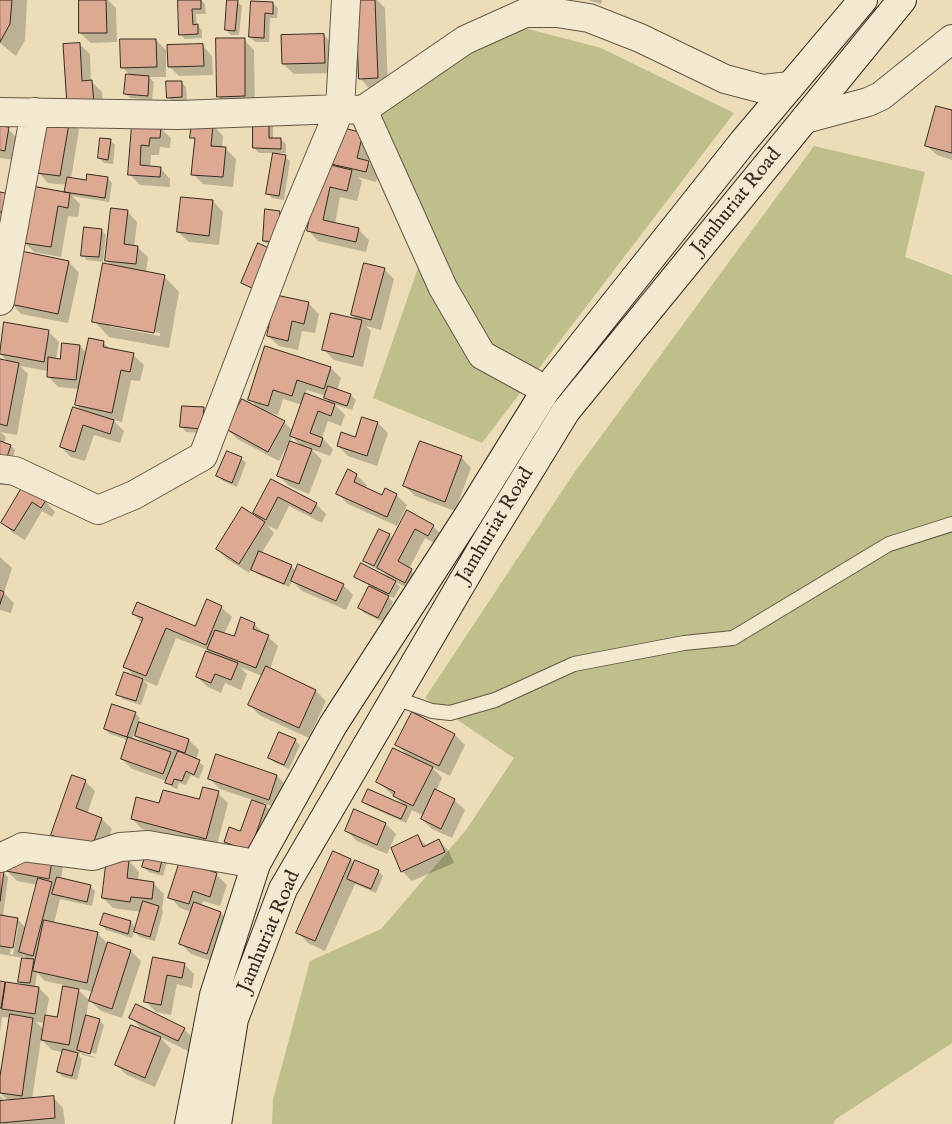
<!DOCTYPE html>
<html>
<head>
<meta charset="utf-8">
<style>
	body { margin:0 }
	canvas { display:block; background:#ecddb8 }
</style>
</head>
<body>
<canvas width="952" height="1124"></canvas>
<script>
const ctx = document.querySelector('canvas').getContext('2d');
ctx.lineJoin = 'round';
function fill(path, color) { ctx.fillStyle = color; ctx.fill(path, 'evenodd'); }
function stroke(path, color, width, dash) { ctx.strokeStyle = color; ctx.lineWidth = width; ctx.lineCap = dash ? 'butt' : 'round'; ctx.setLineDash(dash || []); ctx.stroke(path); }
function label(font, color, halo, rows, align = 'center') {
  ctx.font = font + ' "IM FELL English",serif'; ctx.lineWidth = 4.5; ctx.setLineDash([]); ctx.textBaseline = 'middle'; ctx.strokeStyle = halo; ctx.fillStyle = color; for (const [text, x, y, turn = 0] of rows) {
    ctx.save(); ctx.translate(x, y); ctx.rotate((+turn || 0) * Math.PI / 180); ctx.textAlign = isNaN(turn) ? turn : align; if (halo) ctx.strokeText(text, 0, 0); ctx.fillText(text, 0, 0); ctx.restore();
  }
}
const green = new Path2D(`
	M517 26 601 48 734 113 482 443 373 398 420 262 370 110Z
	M814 146 925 172 905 257 952 275V1043L836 1119 833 1124H272L273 1099 310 961 381 929 466 830 514 758 425 698 574 473Z`);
const shadow = new Path2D(`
	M0 0H27L25 40 16 56 0 43Z
	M80 0H108L116 8 117 42 91 43 80 33Z
	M179 0H201L205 4 206 14H196L197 25 202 30V38L185 39 180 34Z
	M357 0H377L385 8 388 88 370 89 360 78Z
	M588 0H602L601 4Z
	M237 1 242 6 239 35H231L226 30Z
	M252 2 273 3 278 8 277 18H270L269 42H255L250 37Z
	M324 35 334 46V73L294 74 283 64Z
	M156 40 166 50V77H149L154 82 152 100 130 98 125 93 131 76 122 67Z
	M244 40 254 50 255 106H228L218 96Z
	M79 44 90 54 91 81 102 92 104 114 78 116Z
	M202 45 212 56 213 75 179 76 169 66Z
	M181 82 186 87 187 101 173 102 168 97Z
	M952 111V160L937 155 926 145Z
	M69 119 79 130 71 179 87 181 107 178 112 183 109 202 72 196 80 204 78 217 68 216 61 257 34 252 24 242 68 194 66 191 67 185 48 183 38 172Z
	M269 122 273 127V140H281L286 144V153H259L254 148Z
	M213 125 223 136 222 148H225L236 159 233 187 203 184 193 174 196 141 192 137Z
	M133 126 160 128 171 138 170 148 160 147 159 155H151L150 168H160L170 179V187L140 185 129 174Z
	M0 127 8 129 18 139 15 160 0 158Z
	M341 128 373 144 368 162 379 173 376 182 358 177 362 181 357 201 340 197 335 224 358 229 369 240 366 252 318 241 308 230 337 168 333 163Z
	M110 140 115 145 113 164 104 163 99 158Z
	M285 157 290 161 284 200 272 198 268 193Z
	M0 193 21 224 0 219Z
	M182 198 213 201 223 212 219 245 189 242 178 232Z
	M127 211 137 222 134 247H137L148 257 146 273 164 276 179 292 169 348 109 337 94 321 113 267 106 260ZM109 324 160 333V336L109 326Z
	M279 212 284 217 269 245 264 241Z
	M101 230 106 235 103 262 87 260 82 255Z
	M22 252 69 262 79 273 68 323 21 314 11 303Z
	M384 269 394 279 381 330 366 326 371 331 363 367 334 360 324 350 357 320 352 315Z
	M309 304 319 314 315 333 302 331 298 350 279 346 268 336Z
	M5 324 49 332 59 342 56 359 61 360 80 346 87 353 103 342 111 350 133 355 144 365 140 381 131 380 122 422 113 420 124 431 120 443 94 435 85 461 71 457 61 447 82 411 76 405 79 389 58 387 48 376V371L20 366 28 374 17 435 0 432 6 437 4 443 11 446 15 450 11 464 0 460V361L9 362 0 354Z
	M266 347 331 368 341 378 337 390 351 395 356 400 352 410 334 404 345 415 341 426 328 421 322 438 333 449 330 456 311 449 322 460 309 494 289 486 279 476 302 446 292 437 279 461 237 439 227 429 258 408 250 399ZM307 390 326 396V398L331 404 305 394ZM283 399 302 405 293 431 284 422 267 412 278 415Z
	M203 408 208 413 207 433 186 432 182 427Z
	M378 423 388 433 377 466 348 456 338 446 356 438Z
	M461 457 471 468 455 511 415 496 405 486Z
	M241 458 246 463 237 487 223 481 218 476Z
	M356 475 367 485 365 489 383 497 396 495 407 505 397 526 348 504 338 494Z
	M272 481 316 504 326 514 322 523 289 506 277 530 267 525 274 533 261 554 291 566 296 571 343 585 353 595 346 610 302 591 292 581 289 587 257 574 252 569 249 573 227 559 217 549 260 520 255 513Z
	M23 488 45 501 55 512 52 517 42 511 25 540 13 533 2 522Z
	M408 512 433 526 443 536 438 545 425 538 409 569 421 580 415 592 394 581 400 587 394 598 385 594 393 602 383 622 364 613 360 608 371 586 361 581 356 576 390 579 379 568V570L369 565 365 560 389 535 393 539Z
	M0 557 12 568 4 593 14 603 11 613 0 610Z
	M221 607 232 617 224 634 234 638 254 624 278 646 270 669 316 691 326 701 309 738 259 715 249 704 262 676 240 667 247 674 241 690 225 683 221 693 208 687 197 677 208 650 176 638 157 686 143 680 148 685 141 705 123 699 118 694 136 678 125 666 142 623 134 614 196 628Z
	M135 713 140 718 138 723 189 740 199 750 196 760 204 766 199 779 191 775 186 785 179 783 177 789 172 787 167 781 132 769 122 759 128 740 110 734 105 729ZM134 734 145 744 132 740Z
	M455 735 465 745 450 776 432 767 442 778 436 791 454 800 465 810 452 838 432 829 422 819 424 816 412 810 406 823 368 806 363 802 404 805 378 782 408 756 397 745Z
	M295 740 300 745 289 769 274 762 269 758Z
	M277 776 287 786 279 809 263 803 276 816 260 860 236 852 226 841 241 833 253 800 220 789 209 778Z
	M85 781 95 791 87 814 102 819 112 829 101 859 62 845 52 835Z
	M218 793 228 803 216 849 142 829 132 819 160 805 200 801Z
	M386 824 396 834 387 854 357 841 347 831Z
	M418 837 427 846 439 841 449 851 454 863 412 881 402 871Z
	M334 852 351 860 355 864 378 871 383 876 376 893 355 884 325 951 308 943 298 933Z
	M148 853 167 862 163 876 149 872 144 867Z
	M53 856 63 866 61 879 90 886 95 891 92 906 60 899 54 923 97 933 109 945 131 951 141 961 122 1018 101 1011 90 1001 94 992 76 988 89 1000 86 1017 99 1020 104 1025 96 1054 82 1050V1053L95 1057V1058L83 1055 80 1052 79 1056 82 1059 77 1080 63 1077 58 1072 63 1052 52 1050 41 1039 32 1099 53 1097 63 1108 65 1124H3L1 1122 0 1124V1096L5 1102 9 1101 0 1093V1068L2 1070 11 1018 2 1017 0 1033V983L7 986H23L19 982 28 960 23 955V958L0 954V872H3L8 877 3 917 17 919 27 929 38 885 17 881 7 871ZM15 926H18L13 955 10 954ZM37 973 45 981 64 985 58 1018 46 1016 49 998 39 988 35 987ZM36 1022 45 1023 44 1030Z
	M129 861 139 872 138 881 153 883 164 894 162 910 163 912 155 941 140 937 134 931 132 938 106 930 102 925 105 914 131 922 136 928 141 912 113 908 103 898Z
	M216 874 227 885 220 906 203 901 201 906 221 913 231 923 217 963 191 954 181 944 192 912 180 908 170 897Z
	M154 958 184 964 194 974 192 988 177 984 171 1015 156 1012 145 1001Z
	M131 1018 184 1029 194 1039 188 1051 160 1037 171 1049 155 1087 127 1075 116 1065 145 1032Z`);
const building = new Path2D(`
	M0 0H12L10 24 0 42Z
	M79 0H106L107 33H79Z
	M178 0H201V9H192L193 25 198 24V34L179 35Z
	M227 0H238L235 31 225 30Z
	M356 0H375L378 78 359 79Z
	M251 1 273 2V14L265 13 264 38 249 37Z
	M324 34 325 63 282 64 281 35Z
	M216 38H245V96L217 97Z
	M120 39H156L157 67 121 68Z
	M80 43 82 81 92 80 94 104 67 106 63 44Z
	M203 44 204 66 168 67 167 45Z
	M126 74 149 76 148 96 124 94Z
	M166 81H182V97L167 98Z
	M936 106 952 110V153L925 146Z
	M46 114 70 118 60 176 36 173Z
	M253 121H269V138H281V149L253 148Z
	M192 122 213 124 211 146 226 147 223 177 191 175 195 138H190Z
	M132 125 161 127 160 138H150L149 146 141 145 140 165 161 167 160 177 128 175Z
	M0 126 9 127 5 151 0 150Z
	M340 127 363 133 357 158 369 161 366 172 331 164Z
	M100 138 111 139 108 160 98 158Z
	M273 153 286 155 279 196 266 194Z
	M322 163 352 170 347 191 330 187 323 220 359 228 356 242 307 231Z
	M87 174 108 177 105 198 64 192 67 177 86 180Z
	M32 186 70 193 68 208 58 206 51 247 23 243Z
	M0 192 15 195 11 214 0 212Z
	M181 197 213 200 209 236 177 232Z
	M111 208 128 210 124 244 138 246 136 264 105 261Z
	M265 209 280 211 278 242 263 241Z
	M84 227 102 229 99 257 81 256Z
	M258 243 271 249 254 289 241 283Z
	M21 251 69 261 58 314 10 304Z
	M103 263 165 275 154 333 92 322Z
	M364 263 385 268 371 320 351 315Z
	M276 295 309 302 304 324 292 321 288 341 267 336Z
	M331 313 362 320 353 357 322 350Z
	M4 322 49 330 44 362 0 354Z
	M89 338 104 341 103 347 134 353 130 372 121 370 112 413 75 405Z
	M62 343 80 345 76 380 47 377 48 357 60 359Z
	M265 346 331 367 324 389 297 380 292 396 273 390 268 406 248 400Z
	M0 359 19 363 7 426 0 424Z
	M328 386 351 394 347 406 324 398Z
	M305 393 335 404 331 416 318 411 310 433 323 438 320 447 290 436Z
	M242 399 285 421 268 452 226 429Z
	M182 406 204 407 202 429 180 427Z
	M73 407 114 420 110 434 83 425 75 452 60 447Z
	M362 417 378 422 367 456 337 446 341 432 355 437Z
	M0 441 11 445 6 460 0 458Z
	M290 441 312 449 299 484 277 476Z
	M420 441 462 456 445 502 403 486Z
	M227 451 242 457 232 483 216 476Z
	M348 469 357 474 354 482 382 495 385 488 397 494 387 517 336 494Z
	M271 479 317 503 311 514 278 497 266 520 253 513Z
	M23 486 46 500 41 508 32 502 14 531 1 523Z
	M242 507 265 522 239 564 216 549Z
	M407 510 434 525 428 536 415 529 398 561 412 569 405 583 377 568Z
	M379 529 390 534 374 566 363 561Z
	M259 551 292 565 284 584 251 570Z
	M361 563 396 581 389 594 354 577Z
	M298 564 344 584 336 601 291 581Z
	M369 586 389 596 378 618 358 608Z
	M0 590 4 592 0 604Z
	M207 599 222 606 206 645 166 628 146 676 123 667 143 618 132 614 137 602 195 626Z
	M241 617 255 623 253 629 269 635 256 668 207 649 215 630 234 636Z
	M206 651 238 663 231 680 215 674 211 683 196 677Z
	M266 666 316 690 299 728 248 705Z
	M124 672 143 679 136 701 116 695Z
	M112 704 136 712 127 737 104 729Z
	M412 712 455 734 439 766 395 745Z
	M139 722 189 739 185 753 135 736Z
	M279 732 296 739 284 765 268 758Z
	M128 737 171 752 163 774 121 759Z
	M393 748 433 767 413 806 393 796 395 792 376 782Z
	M178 751 200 760 194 775 186 771 182 781 174 779 172 785 165 783Z
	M216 754 277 775 269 800 208 779Z
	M72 775 86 780 76 808 102 818 91 850 51 835Z
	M203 787 219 791 206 839 131 819 136 797 159 803 163 790 199 799Z
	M368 789 407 806 401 819 362 802Z
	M435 789 455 799 441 829 421 819Z
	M252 800 266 805 250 851 224 842 229 827 240 831Z
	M354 809 386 823 377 845 345 831Z
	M418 835 423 847 439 839 445 852 401 872 391 848Z
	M147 851 163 856 159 872 142 867Z
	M333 851 351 859 315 941 296 933Z
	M53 855 49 879 6 871 8 856Z
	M107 857 129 860 127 878 154 882 152 899 131 897 130 902 102 898Z
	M355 860 379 870 371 889 347 879Z
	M180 861 217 873 210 897 193 891 189 904 168 898Z
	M0 871H4L0 901Z
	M57 877 91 885 87 902 52 894Z
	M38 878 52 882 33 956 19 952Z
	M143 901 159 906 150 937 134 932Z
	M194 902 221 912 207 954 179 944Z
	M104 913 131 921 128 934 100 925Z
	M0 915 18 918 13 948 0 946Z
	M44 920 98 932 87 983 33 971Z
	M108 942 131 950 112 1009 89 1001Z
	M153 957 185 963 182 978 167 975 161 1005 144 1002Z
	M22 958 34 959 30 983 18 982Z
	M0 981 5 982 1 1008H0Z
	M6 982 39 987 35 1014 2 1009Z
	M63 986 79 989 69 1045 41 1040 45 1015 57 1017Z
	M136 1004 185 1028 178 1041 129 1018Z
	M10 1014 33 1018 22 1096 0 1093V1077Z
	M86 1015 100 1019 90 1054 77 1050Z
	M131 1025 161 1037 145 1078 115 1065Z
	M63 1049 78 1053 72 1076 57 1072Z
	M54 1096 55 1118 0 1123V1101Z`);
const service = new Path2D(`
	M395 698 432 711 450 713 495 700 574 664 684 643 733 638 889 544 952 524`);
const minor = new Path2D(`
	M363 110 443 288 482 355 546 390
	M0 112 179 115 340 109 363 110 465 40 525 13H557L589 18 640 38 725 79 763 89 790 86
	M805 119 868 102 881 96 952 39
	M0 301 35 112
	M0 469 15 471 98 510 134 495 203 456 290 228 340 109 346 0
	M0 858 23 847 93 856 120 847 148 845 256 864`);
const secondary = new Path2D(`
	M189 1124 214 995 256 864 333 725 468 516 546 390 743 142 863 0
	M217 1124 234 1019 283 889 484 545 566 411 902 0`);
const streetNames = [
	["Jamhuriat Road",737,202,-51],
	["Jamhuriat Road",496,526,-59],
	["Jamhuriat Road",270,932,-67]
];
fill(green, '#bebf8a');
fill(shadow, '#0003');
fill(building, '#dea992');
stroke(building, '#352b22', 1);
stroke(service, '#635848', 16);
stroke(minor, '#635848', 30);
stroke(secondary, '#352b22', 30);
stroke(service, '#f3e9d1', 14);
stroke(minor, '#f3e9d1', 28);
stroke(secondary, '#f3e9d1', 28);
label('20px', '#352b22', '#f3e9d1', streetNames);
</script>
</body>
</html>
